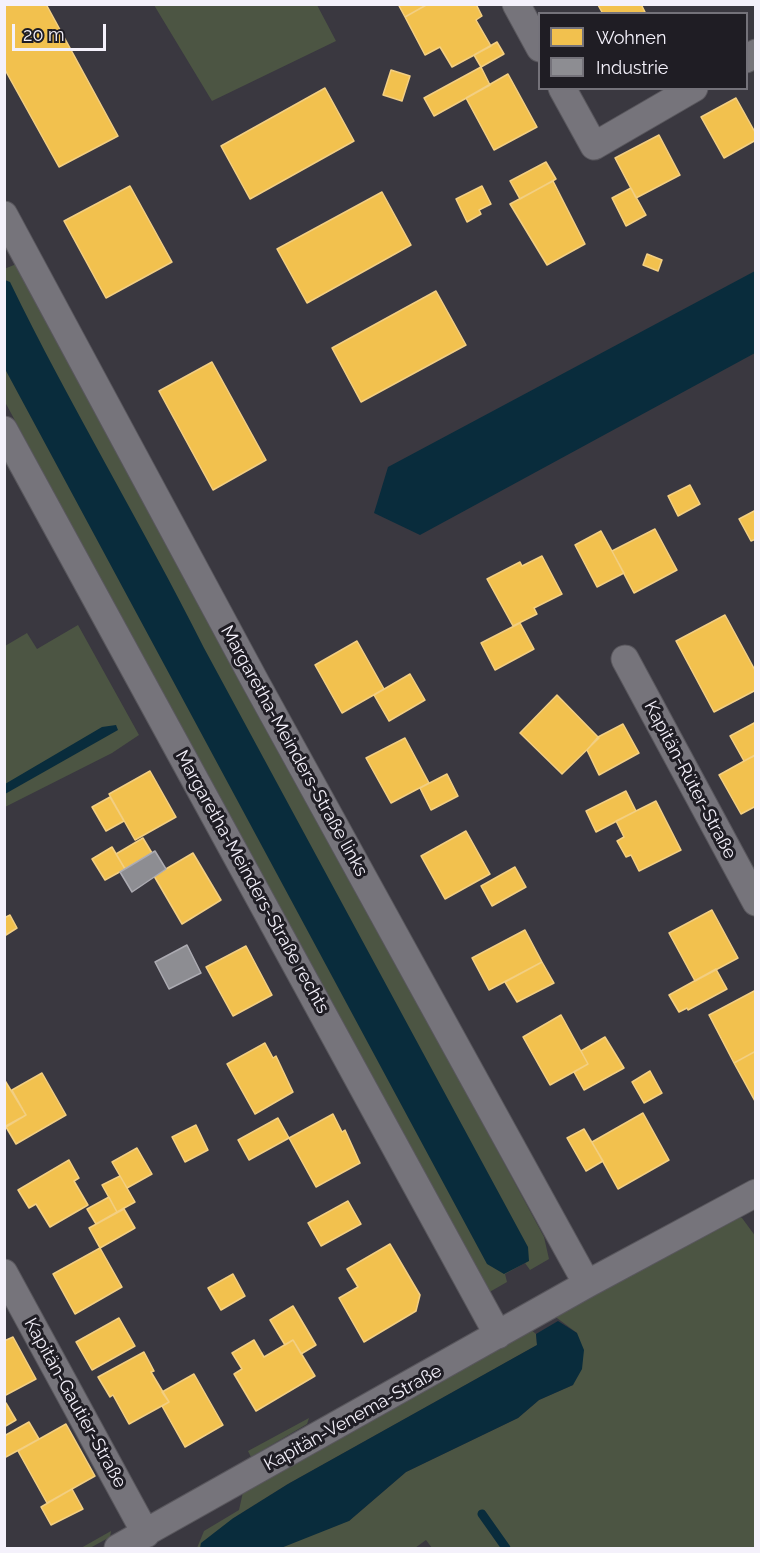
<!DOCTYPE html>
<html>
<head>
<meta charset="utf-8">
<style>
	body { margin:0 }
	#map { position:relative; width:760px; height:1553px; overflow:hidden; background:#3a3840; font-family:Raleway,sans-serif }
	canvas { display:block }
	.frame { position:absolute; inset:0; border:6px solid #f4f1fb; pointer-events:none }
	.legend { position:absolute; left:538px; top:12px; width:210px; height:78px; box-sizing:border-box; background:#1f1d24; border:2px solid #74727a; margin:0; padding:8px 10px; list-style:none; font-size:18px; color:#f4f1fb }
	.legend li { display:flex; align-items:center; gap:12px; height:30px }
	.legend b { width:30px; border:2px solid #74727a }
	.scale { position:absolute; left:12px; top:24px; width:94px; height:27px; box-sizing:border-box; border:3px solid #f4f1fb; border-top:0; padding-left:8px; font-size:18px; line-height:21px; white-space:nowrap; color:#f4f1fb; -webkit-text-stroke:4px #1f1d24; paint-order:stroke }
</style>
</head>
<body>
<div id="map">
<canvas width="760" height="1553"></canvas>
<div class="frame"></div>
<ul class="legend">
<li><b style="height:16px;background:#f2c14e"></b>Wohnen</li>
<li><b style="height:16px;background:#8d8d92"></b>Industrie</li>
</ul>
<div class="scale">20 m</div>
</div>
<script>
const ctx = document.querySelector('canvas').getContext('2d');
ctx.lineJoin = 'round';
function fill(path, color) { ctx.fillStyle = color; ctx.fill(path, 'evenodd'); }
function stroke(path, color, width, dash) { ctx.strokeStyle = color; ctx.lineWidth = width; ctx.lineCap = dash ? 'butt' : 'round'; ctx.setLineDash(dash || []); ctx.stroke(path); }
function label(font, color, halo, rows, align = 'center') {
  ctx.font = font + ' Raleway,sans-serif'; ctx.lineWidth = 6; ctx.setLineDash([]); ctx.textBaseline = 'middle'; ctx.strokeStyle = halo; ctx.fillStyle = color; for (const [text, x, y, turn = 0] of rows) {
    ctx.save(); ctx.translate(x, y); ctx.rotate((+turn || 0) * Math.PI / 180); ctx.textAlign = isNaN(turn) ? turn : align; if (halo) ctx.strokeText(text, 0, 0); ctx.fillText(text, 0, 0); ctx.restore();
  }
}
const green = new Path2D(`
	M154 5H317L336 41 212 101Z
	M19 263 544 1237 549 1259 530 1270 525 1263 505 1274 507 1282 486 1294 5 402 4 269Z
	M78 625 139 735 112 753 5 807V646L27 633 37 649Z
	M733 1216 742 1218 756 1237 755 1548H432L426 1540 415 1548H197L204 1531 239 1510 243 1492 529 1328 536 1334 537 1345 288 1484 232 1519 349 1521 406 1472 518 1418 539 1400 573 1385 577 1333 553 1315Z
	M309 1418 307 1424 251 1457 248 1451Z
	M111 1531 110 1537 90 1548H81Z`);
const water = new Path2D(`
	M755 271V353L420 535 374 513 388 467Z
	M5 280 10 282C70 406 142 524 204 648L528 1247 529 1261 504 1274 487 1264 5 369Z
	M116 725 118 730 5 794V784L102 727Z
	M558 1321 577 1333 584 1350 582 1369 573 1385 539 1400 518 1418 406 1472 349 1521 281 1548H200L201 1543 232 1519 288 1484 537 1345 536 1334Z`);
const homes = new Path2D(`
	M4 4H46L118 136 59 167 4 68Z
	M398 4H428L405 17Z
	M428 4H476L482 16 476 20 491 46 452 67 440 47 425 55 405 17Z
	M641 4 645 12 641 14H603L598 5Z
	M497 42 504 54 481 67 474 55Z
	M481 67 490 85 434 116 424 98Z
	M391 70 410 76 402 101 383 95Z
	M508 74 537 127 494 150 466 98Z
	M325 88 354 141 250 199 221 146Z
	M736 98 756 134V140L724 158 701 117Z
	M659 135 680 175 636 198 615 158Z
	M546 162 556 179 520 199 510 181Z
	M553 181 585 244 547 265 510 204Z
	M130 186 172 262 106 298 64 221Z
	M482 186 491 204 479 210 481 214 467 222 456 199Z
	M631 188 646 215 626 226 612 198Z
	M382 192 411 245 307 303 277 249Z
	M647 254 662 260 658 271 643 265Z
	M436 291 466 345 361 402 332 348Z
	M212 362 266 460 213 490 159 391Z
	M690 485 700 504 678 516 668 496Z
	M756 510V539L751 541 739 519Z
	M655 529 677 570 634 593 612 551Z
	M601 531 624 573 597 587 575 545Z
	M542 556 562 594 534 608 537 614 513 626 487 579 520 562 522 566Z
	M725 615 756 672V690L714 712 676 641Z
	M520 623 534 649 495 670 481 643Z
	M357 641 384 689 342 713 315 665Z
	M410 674 425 700 389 721 374 695Z
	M557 695 599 738 562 774 520 733Z
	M756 722V755L744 761 730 736Z
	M623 724 639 753 599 775 587 750 598 737Z
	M405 738 429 783 391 803 366 758Z
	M755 755 756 806 741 814 719 775Z
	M150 771 176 817 135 840 109 794Z
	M447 774 458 796 431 810 420 788Z
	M626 791 636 811 596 832 586 811Z
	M110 797 124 821 106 831 92 807Z
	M656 801 681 850 639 871 631 855 626 857 617 841 624 837 616 821Z
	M466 831 490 874 445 899 421 856Z
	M143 838 152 853 125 869 116 854Z
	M112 847 125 869 105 880 92 859Z
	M193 853 221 900 182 924 154 876Z
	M515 867 526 887 492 906 481 886Z
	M712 910 738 958 695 981 669 933Z
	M10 915 17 928 6 935 4 918Z
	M525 930 542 962 489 990 472 958Z
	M246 946 272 995 233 1016 206 967Z
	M542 962 554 983 517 1002 505 982Z
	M716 969 727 989 688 1010 687 1008 679 1012 669 995Z
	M756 990V1051L734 1063 709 1015Z
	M561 1015 588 1064 550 1085 523 1037Z
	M605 1037 624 1068 584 1090 574 1072 588 1064 581 1051Z
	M265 1043 273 1058 276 1056 293 1092 255 1114 227 1064Z
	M756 1051V1103L734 1063Z
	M650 1071 662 1093 644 1103 632 1082Z
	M42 1073 66 1115 16 1144 6 1127 26 1115 12 1090Z
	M4 1079 26 1115 4 1127Z
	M643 1113 669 1160 618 1189 592 1142Z
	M333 1114 342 1132 345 1130 360 1163 316 1187 289 1138Z
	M278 1118 289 1138 249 1160 238 1140Z
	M196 1125 208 1150 185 1162 172 1137Z
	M584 1129 603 1161 586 1171 567 1138Z
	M137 1148 152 1174 127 1188 112 1162Z
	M69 1160 79 1178 74 1181 88 1205 50 1227 36 1204 29 1208 18 1190Z
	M120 1176 135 1202 117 1212 102 1185Z
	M109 1197 117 1212 96 1224 87 1209Z
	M348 1201 361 1224 321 1246 308 1223Z
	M124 1209 135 1228 100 1248 89 1228Z
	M390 1244 420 1295 416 1311 364 1342 339 1298 358 1287 347 1269Z
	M100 1248 122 1287 75 1314 53 1274Z
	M233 1274 245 1296 221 1310 208 1288Z
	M293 1306 316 1345 301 1354 293 1340 285 1345 270 1320Z
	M119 1318 135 1346 92 1370 76 1342Z
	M13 1337 36 1379 4 1396V1341Z
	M254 1340 264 1357 293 1340 315 1376 256 1411 234 1374 242 1369 232 1353Z
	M144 1352 154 1371 151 1372 169 1402 129 1424 113 1395 110 1397 98 1377Z
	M194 1374 223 1425 185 1447 162 1406 169 1402 162 1392Z
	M6 1403 16 1420 4 1427V1404Z
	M29 1422 39 1439 4 1458V1436Z
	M66 1424 95 1476 47 1503 18 1451Z
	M72 1489 83 1509 51 1525 41 1507Z`);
const industry = new Path2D(`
	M155 851 166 869 132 892 120 872Z
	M187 945 201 973 169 989 155 962Z`);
const stream = new Path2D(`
	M482 1514 506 1548`);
const street = new Path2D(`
	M516 4 540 48
	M746 59 756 53
	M562 88 594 146 694 88
	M4 215 256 683 587 1284
	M4 430 498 1335
	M625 659 756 902
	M4 1273 146 1534
	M118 1548 587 1284 756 1193`);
const streetNames = [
	["Margaretha-Meinders-Straße links",294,751,61],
	["Kapitän-Rüter-Straße",690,780,62],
	["Margaretha-Meinders-Straße rechts",252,882,61],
	["Kapitän-Gautier-Straße",75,1403,61],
	["Kapitän-Venema-Straße",353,1418,-29]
];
fill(green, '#4c5543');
fill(water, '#092c3c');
fill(homes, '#f2c14e');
stroke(homes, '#f3cf82', 1.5);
fill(industry, '#8d8d92');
stroke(industry, '#acabb2', 1.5);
stroke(stream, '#092c3c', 9);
stroke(street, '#59575d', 29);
stroke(street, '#76747b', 27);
label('18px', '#f4f1fb', '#1f1d24', streetNames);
</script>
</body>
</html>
